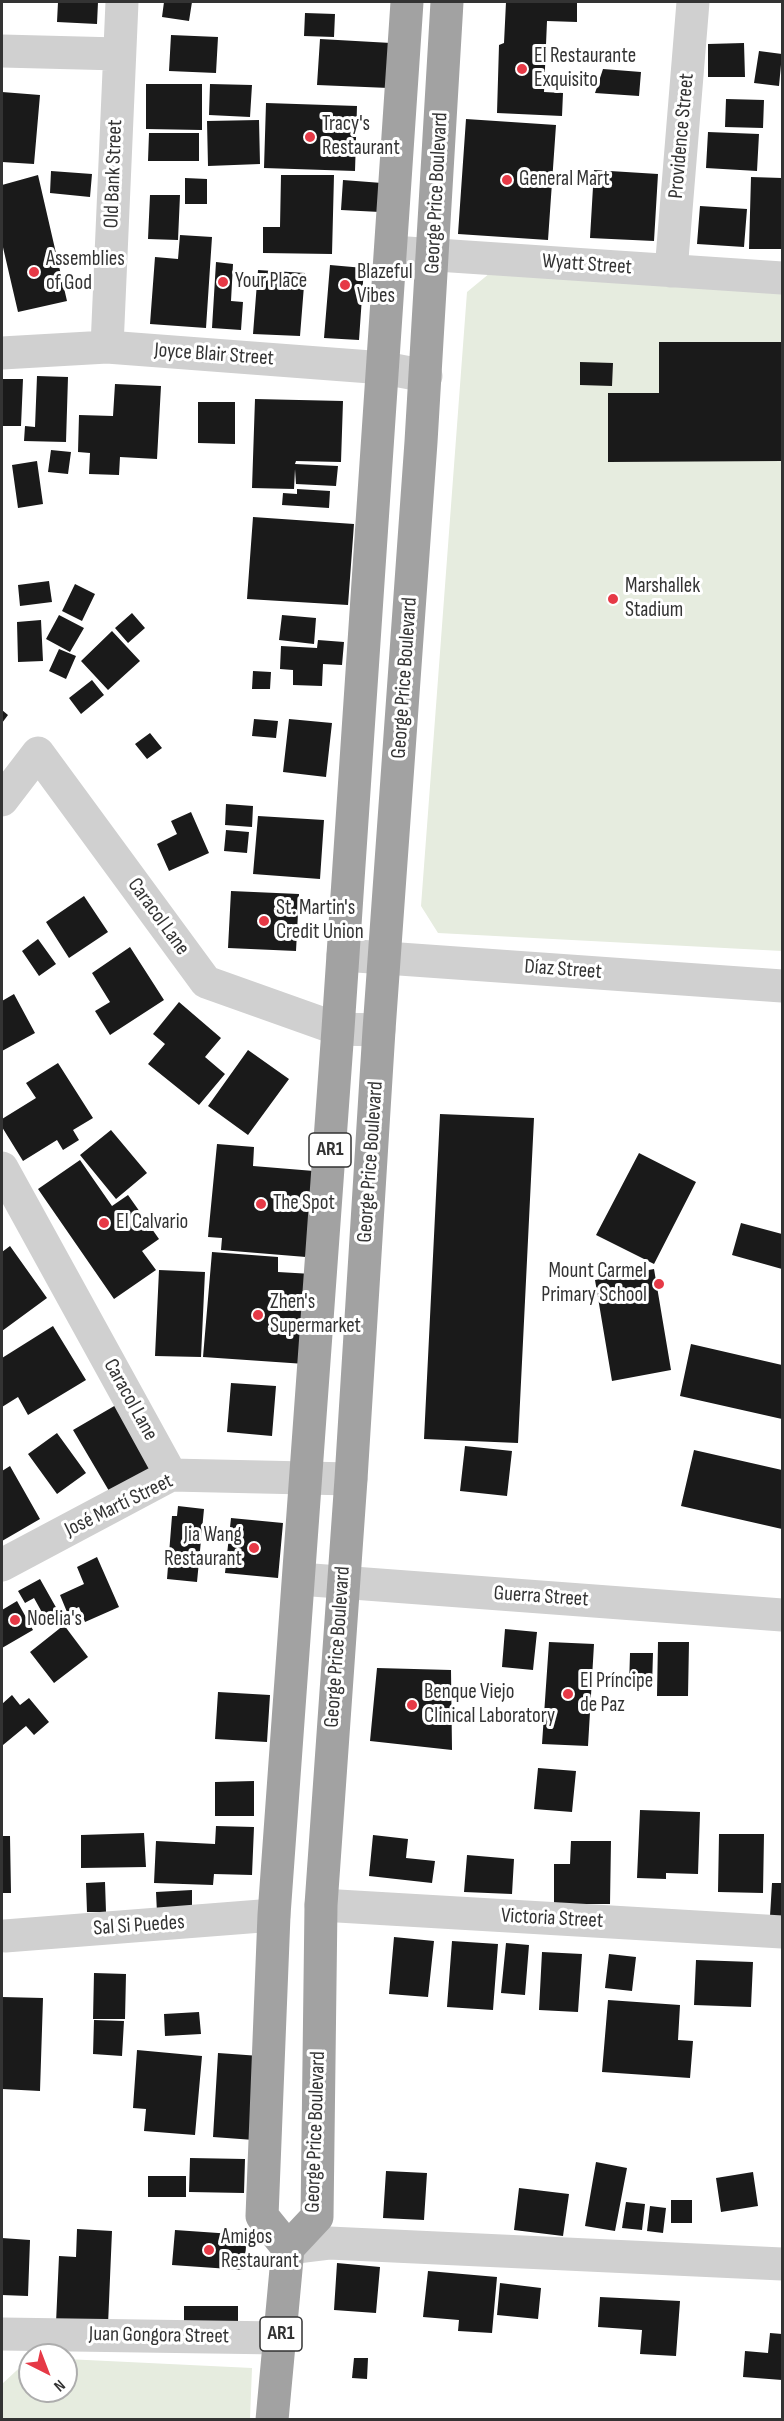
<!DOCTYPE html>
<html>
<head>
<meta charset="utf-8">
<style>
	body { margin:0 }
	#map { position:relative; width:784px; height:2421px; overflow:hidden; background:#fff; font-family:"Sofia Sans Condensed",sans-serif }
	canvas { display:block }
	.frame { position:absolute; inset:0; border:3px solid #333; pointer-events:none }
	.north { position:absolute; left:18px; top:2343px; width:60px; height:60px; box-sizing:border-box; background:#fff; border:2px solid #adadad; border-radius:50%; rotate:138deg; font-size:16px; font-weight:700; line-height:24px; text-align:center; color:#333 }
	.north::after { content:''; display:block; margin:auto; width:21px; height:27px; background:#e63946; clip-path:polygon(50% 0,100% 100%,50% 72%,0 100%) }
</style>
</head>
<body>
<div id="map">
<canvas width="784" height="2421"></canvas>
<div class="frame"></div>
<div class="north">N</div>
</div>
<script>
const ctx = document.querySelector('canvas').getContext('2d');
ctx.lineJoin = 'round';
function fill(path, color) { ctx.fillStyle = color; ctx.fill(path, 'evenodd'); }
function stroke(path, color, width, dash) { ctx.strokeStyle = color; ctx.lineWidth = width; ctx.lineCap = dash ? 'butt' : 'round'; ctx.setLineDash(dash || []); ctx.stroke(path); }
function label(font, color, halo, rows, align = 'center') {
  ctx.font = font + ' "Sofia Sans Condensed",sans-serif'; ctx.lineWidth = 6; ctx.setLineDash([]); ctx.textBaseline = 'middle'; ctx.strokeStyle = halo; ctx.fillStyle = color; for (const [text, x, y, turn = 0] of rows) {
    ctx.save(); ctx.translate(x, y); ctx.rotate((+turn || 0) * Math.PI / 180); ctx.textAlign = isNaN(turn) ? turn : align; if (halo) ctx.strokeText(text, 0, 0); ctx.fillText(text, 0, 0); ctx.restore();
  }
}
const green = new Path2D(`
	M490 273 782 293V951L438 933 421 906 467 292Z
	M30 2358V2391H66V2359L252 2368 250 2419H2V2384Z`);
const building = new Path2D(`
	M58 2H98L97 24 57 22Z
	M164 2H192L189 21 162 17Z
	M506 2H577V22L547 21 544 92 563 93 562 116 497 113 499 45 504 43Z
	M305 13 335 14 334 37 304 36Z
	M171 35 218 37 216 73 169 71Z
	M320 39 391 43 389 88 317 85Z
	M744 43 745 77H708V44Z
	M759 51 782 54 779 86 754 83Z
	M603 69 641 72 639 96 595 93Z
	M146 84H202V130L146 129Z
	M210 84 252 85 250 117 209 115Z
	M2 92 40 95 34 164 2 162Z
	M726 99 764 100 763 128 725 127Z
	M266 103 357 106 355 171 264 168Z
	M466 119 556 125 548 240 458 234Z
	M259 120 260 164 208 166 207 121Z
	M708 132 759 134 757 171 706 168Z
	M149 133H199V161H148Z
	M594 170 658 174 654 241 590 238Z
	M51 171 92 174 90 197 50 193Z
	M38 175 67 301 18 312 2 243V185Z
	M281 175H334L332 254 263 253V227H280Z
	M751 177 782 178V249H749Z
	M185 178 207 179V204H185Z
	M343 180 382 183 380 212 341 210Z
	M150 195H180L178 240 148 239Z
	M700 206 747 209 744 247 697 244Z
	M180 235 212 237 206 328 150 324 155 257 178 259Z
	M216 262 233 264 231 301 243 302 241 330 212 328Z
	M330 265 364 268 359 340 324 338Z
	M258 270 305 273 300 336 253 334Z
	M659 342H782V461L608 462V393H659Z
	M580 362 613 363 612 386 580 385Z
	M37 376 68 377 66 442 24 441 25 426 35 427Z
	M2 379H23L21 426H2Z
	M115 384 161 386 157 459 120 457 119 475 89 474 90 453 78 452 79 415 113 416Z
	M255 399 343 401 341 462 296 461 295 464 338 466 336 486 296 484 295 469 294 489 252 488Z
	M198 402H235V444L198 443Z
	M51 450 71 452 68 474 48 472Z
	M37 461 43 504 18 508 12 465Z
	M297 489 330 491 329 508 282 505 283 493 297 494Z
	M253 517 354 524 348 605 247 599Z
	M49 581 52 602 20 606 18 585Z
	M75 584 95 594 82 621 62 611Z
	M132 613 145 628 128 643 115 628Z
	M59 615 84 628 70 652 46 639Z
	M282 615 316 618 314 644 279 640Z
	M41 620 43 661 18 662 17 622Z
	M112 631 140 661 108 690 81 661Z
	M318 640 344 642 342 665 323 664 322 686 293 685V670L280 669 281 646 317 648Z
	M59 649 76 656 66 679 49 671Z
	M253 671 271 672 270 689H252Z
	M92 680 104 695 81 714 69 698Z
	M2 710 8 715 2 723Z
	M254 719 278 721 276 738 252 736Z
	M289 719 332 723 326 777 283 772Z
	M150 733 162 748 147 759 135 744Z
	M226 804 253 806 252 827 225 825Z
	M191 812 209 853 169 871 157 844 177 834 171 821Z
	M258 816 324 820 320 879 253 874Z
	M226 830 249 832 247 853 224 851Z
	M231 891 299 894 296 951 228 948Z
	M84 896 108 932 69 958 46 922Z
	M38 939 56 964 39 976 22 951Z
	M130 947 164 1000 110 1035 95 1011 110 1002 92 973Z
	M14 994 35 1033 2 1051V1001Z
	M179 1002 221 1038 205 1057 225 1074 199 1105 148 1064 165 1044 153 1034Z
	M248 1050 289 1079 248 1135 208 1106Z
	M58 1063 93 1118 73 1130 79 1140 63 1150 57 1140 23 1161 2 1127V1119L36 1098 26 1083Z
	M440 1114 534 1118 518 1443 424 1439Z
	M111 1130 147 1173 116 1199 80 1155Z
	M217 1144 254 1147 253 1166 314 1171 306 1257 221 1250 222 1238 208 1237Z
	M639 1153 696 1182 654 1264 596 1235Z
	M80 1160 112 1206 128 1195 159 1239 142 1251 156 1270 114 1299 38 1189Z
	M741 1223 782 1234V1269L732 1255Z
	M10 1246 47 1298 2 1331V1252Z
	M212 1252 278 1257V1272L312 1274 305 1364 203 1357Z
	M654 1269 671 1370 612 1381 595 1280Z
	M159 1270 205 1272 201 1357 155 1356Z
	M53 1326 86 1380 28 1415 18 1397 2 1407V1358Z
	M691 1344 782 1365V1419L680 1396Z
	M231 1383 276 1386 272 1436 227 1432Z
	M116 1405 155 1471 112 1496 73 1430Z
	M57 1433 86 1473 57 1494 28 1454Z
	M465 1446 512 1451 507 1496 460 1491Z
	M694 1450 782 1470V1529L681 1506Z
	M10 1466 40 1519 2 1541V1471Z
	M178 1506 204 1509 197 1582 167 1579 172 1516H177Z
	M231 1518 283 1523 278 1578 225 1573Z
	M97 1557 119 1607 85 1622 79 1607 67 1612 60 1595 84 1584 77 1567Z
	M40 1579 62 1618 49 1625 34 1598 25 1603 18 1591Z
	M17 1601 33 1630 2 1648V1610Z
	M64 1625 88 1657 54 1683 30 1652Z
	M505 1629 537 1632 533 1670 502 1667Z
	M549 1642 594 1644 588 1746 542 1744Z
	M658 1642H689L688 1696H657Z
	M630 1653H653L652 1687 629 1686Z
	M377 1668 451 1670 452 1750 370 1741Z
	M218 1692 270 1695 267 1742 215 1739Z
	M12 1695 20 1705 29 1698 49 1722 34 1735 26 1726 3 1745 2 1704Z
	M538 1768 576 1771 572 1812 534 1809Z
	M254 1781V1816H215V1782Z
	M640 1810 700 1812 698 1874 666 1873V1879L637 1878Z
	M216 1826 254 1827 252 1875 214 1874 213 1885 154 1883 156 1841 215 1844Z
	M144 1833 146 1867 81 1868V1835Z
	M719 1834H764L763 1893 718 1892Z
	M373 1835 408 1839 406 1858 435 1861 432 1883 369 1876Z
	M2 1836H10L11 1893H2Z
	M571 1841H611L610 1904H554V1864H570Z
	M467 1855 514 1859 512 1894 464 1892Z
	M105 1882 106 1912H87L86 1883Z
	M772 1883H782V1917L770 1916Z
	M192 1890V1913H157L156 1892Z
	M394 1937 434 1941 428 1997 389 1994Z
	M452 1941 498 1944 493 2010 447 2007Z
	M506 1943 529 1945 525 1995 501 1993Z
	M542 1952 582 1954 578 2012 539 2010Z
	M609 1954 636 1957 632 1991 605 1988Z
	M696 1960 753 1962 751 2007 694 2005Z
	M94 1973 126 1974 125 2019H93Z
	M2 1997 43 1998 40 2091 2 2089Z
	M608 2000 680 2005 678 2040 693 2041 690 2078 602 2072Z
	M199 2012 201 2034 165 2036 164 2014Z
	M94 2020 124 2021 122 2056 93 2054Z
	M137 2050 202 2056 195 2135 144 2131 146 2109 133 2108Z
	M218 2053 260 2056 254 2140 213 2137Z
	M190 2158 245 2159 244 2193 189 2192Z
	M596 2162 627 2168 615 2231 585 2226Z
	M386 2171 427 2173 424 2220 383 2218Z
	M753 2172 758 2206 721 2212 716 2178Z
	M148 2176H186V2197H148Z
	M519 2188 569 2194 563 2236 514 2230Z
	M671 2200H692V2223H671Z
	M626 2202 645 2204 642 2230 622 2228Z
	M650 2206 666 2208 663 2233 647 2231Z
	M77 2229 112 2231 108 2325 56 2323 59 2256 76 2257Z
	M175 2230 247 2235 244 2270 172 2265Z
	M2 2238 30 2240 28 2296 2 2295Z
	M337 2263 380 2267 376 2313 334 2310Z
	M428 2271 497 2277 492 2333 458 2331 459 2320 423 2317Z
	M500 2283 541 2288 538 2319 497 2315Z
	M600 2297 680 2301 676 2356 640 2354 642 2330 598 2327Z
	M184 2306H238V2327L184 2326Z
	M770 2333 782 2334V2380L743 2377 745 2351 768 2353Z
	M354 2358H368L367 2379 352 2378Z`);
const minor = new Path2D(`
	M2 51 119 54
	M392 252 782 278
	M671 271 693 2
	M107 347 122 2
	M2 353 107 347 384 368 426 376
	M2 800 38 753 206 982 338 1029 379 1030
	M343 955 782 986
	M2 1168 171 1475
	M2 1565 171 1475 351 1479
	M299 1579 782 1615
	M321 1905 782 1932
	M5 1936 274 1915
	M288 2248 329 2243 782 2264`);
const tertiary = new Path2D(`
	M2 2334 280 2338`);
const trunk = new Path2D(`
	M407 2 338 1029 274 1915 262 2216 288 2248 317 2217 321 1905 351 1479 379 1030 421 442 447 2
	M272 2420 288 2248`);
const markers = [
	[522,69,6,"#e63946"],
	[310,137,6,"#e63946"],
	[507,180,6,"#e63946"],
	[34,272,6,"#e63946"],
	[223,282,6,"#e63946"],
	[345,285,6,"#e63946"],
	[613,599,6,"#e63946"],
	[264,921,6,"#e63946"],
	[261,1204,6,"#e63946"],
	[104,1223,6,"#e63946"],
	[659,1284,6,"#e63946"],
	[258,1315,6,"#e63946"],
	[254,1548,6,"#e63946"],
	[15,1620,6,"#e63946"],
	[568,1694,6,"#e63946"],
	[412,1705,6,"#e63946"],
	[209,2250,6,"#e63946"]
];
const shields = [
	[330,1150,42],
	[281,2334,42]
];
const shieldNames = [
	["AR1",330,1150],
	["AR1",281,2334]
];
const poiNames = [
	["El Restaurante",534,57],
	["Exquisito",534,81],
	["Tracy's",322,125],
	["Restaurant",322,149],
	["General Mart",519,180],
	["Assemblies",46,260],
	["of God",46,284],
	["Blazeful",357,273],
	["Vibes",357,297],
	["Your Place",235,282],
	["Marshallek",625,587],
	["Stadium",625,611],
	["St. Martin's",276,909],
	["Credit Union",276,933],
	["The Spot",273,1204],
	["El Calvario",116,1223],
	["Mount Carmel",647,1272,"right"],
	["Primary School",647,1296,"right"],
	["Zhen's",270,1303],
	["Supermarket",270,1327],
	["Jia Wang",242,1536,"right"],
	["Restaurant",242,1560,"right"],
	["Noelia's",27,1620],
	["El Príncipe",580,1682],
	["de Paz",580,1706],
	["Benque Viejo",424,1693],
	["Clinical Laboratory",424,1717],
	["Amigos",221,2238],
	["Restaurant",221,2262]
];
const streetNames = [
	["Providence Street",682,136,-85],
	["Old Bank Street",114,174,-88],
	["George Price Boulevard",437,193,-87],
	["Wyatt Street",587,265,4],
	["Joyce Blair Street",214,355,4],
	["George Price Boulevard",405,678,-86],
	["Caracol Lane",158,917,54],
	["Díaz Street",563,970,4],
	["George Price Boulevard",371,1162,-86],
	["Caracol Lane",130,1400,61],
	["José Martí Street",119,1506,-26],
	["Guerra Street",541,1597,4],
	["George Price Boulevard",338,1647,-86],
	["Victoria Street",552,1919,3],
	["Sal Si Puedes",139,1926,-4],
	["George Price Boulevard",316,2132,-88],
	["Juan Gongora Street",159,2336,1]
];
fill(green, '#e6ecdf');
fill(building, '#1a1a1a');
stroke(minor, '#d0d0d0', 33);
stroke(tertiary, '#d0d0d0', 33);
stroke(trunk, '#a2a2a2', 33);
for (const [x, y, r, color] of markers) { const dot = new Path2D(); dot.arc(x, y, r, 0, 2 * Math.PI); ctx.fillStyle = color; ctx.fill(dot); stroke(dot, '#fff', 2); }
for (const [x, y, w] of shields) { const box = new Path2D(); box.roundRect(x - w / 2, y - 17, w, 34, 4.5); ctx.fillStyle = '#fff'; ctx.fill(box); stroke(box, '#333', 1.5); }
label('bold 20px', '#333', null, shieldNames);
label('21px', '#333', '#fff', poiNames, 'left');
label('21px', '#333', '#fff', streetNames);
</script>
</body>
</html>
